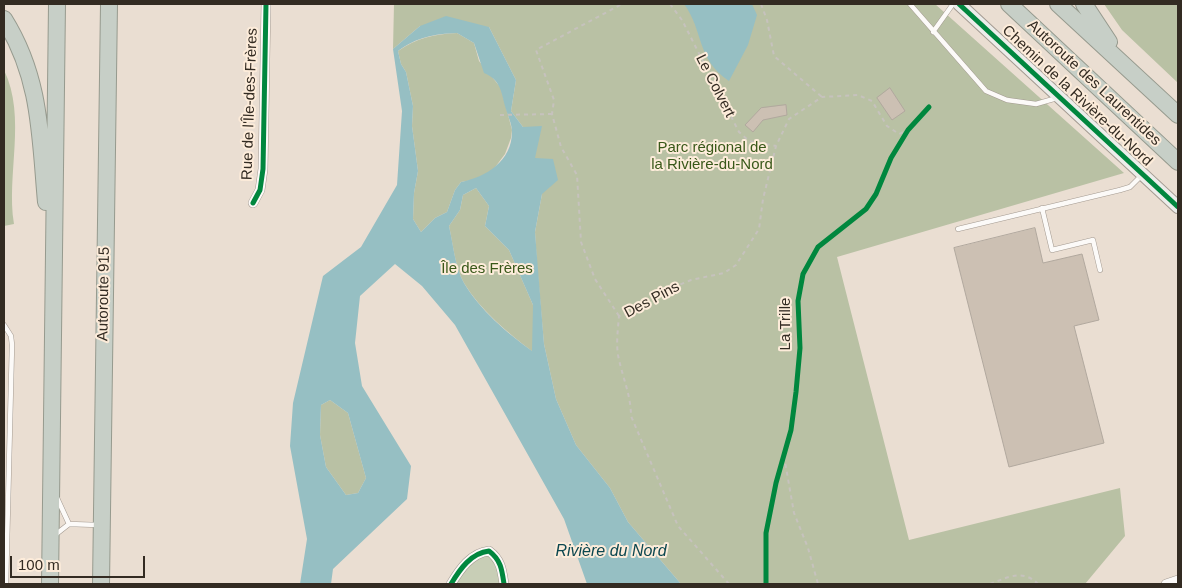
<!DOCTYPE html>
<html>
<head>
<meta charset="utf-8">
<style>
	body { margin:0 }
	#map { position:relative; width:1182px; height:588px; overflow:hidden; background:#eaded2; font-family:Helvetica,sans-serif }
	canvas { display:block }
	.frame { position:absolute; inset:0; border:5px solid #332b22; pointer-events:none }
	.scale { position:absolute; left:10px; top:556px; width:135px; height:22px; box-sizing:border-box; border:2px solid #332b22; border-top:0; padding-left:6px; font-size:15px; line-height:18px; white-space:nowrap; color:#332b22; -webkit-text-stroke:4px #fdecda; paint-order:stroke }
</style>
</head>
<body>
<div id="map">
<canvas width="1182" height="588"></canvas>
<div class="frame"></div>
<div class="scale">100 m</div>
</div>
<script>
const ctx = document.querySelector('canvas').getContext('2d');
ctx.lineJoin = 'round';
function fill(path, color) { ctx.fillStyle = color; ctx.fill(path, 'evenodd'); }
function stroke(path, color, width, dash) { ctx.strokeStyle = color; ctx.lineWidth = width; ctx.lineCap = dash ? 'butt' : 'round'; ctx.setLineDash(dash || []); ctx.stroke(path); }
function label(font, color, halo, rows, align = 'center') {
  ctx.font = font + ' Helvetica,sans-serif'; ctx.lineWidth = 4; ctx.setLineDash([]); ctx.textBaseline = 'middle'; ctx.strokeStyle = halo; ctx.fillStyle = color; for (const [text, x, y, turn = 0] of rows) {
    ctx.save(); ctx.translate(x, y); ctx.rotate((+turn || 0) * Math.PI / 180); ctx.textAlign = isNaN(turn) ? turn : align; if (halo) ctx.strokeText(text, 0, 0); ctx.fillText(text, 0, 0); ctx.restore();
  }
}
const green = new Path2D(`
	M489 551 504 584H451L459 570Z`);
const forest = new Path2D(`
	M394 4H935L1124 173 837 257 909 540 1120 488 1125 536 1085 584H681L628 522 610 488 576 445 556 399 544 344 537 264 535 232 542 194 535 158 523 127 511 111 516 80 489 27 420 26 393 49Z
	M1104 4H1177L1178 83 1122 30Z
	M457 33 474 43 479 61 501 88 512 130 511 138 505 154 493 170 478 179 461 182 455 190 447 212 435 218 421 232 413 219 414 193 418 171 412 126 413 106 406 72 401 64 398 51C417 38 434 34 457 33Z
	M4 70C27 118 6 174 14 224L4 226Z
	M476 188 489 206 485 226 509 250 533 305V352C507 332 481 311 464 283 455 267 453 244 449 226L460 210 463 195Z
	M330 400 348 413 366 478 358 493 346 495 326 467 320 435 321 405Z`);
const water = new Path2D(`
	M684 4H752L757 15 748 45 729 81C696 59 704 31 684 4Z
	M446 16 489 27 516 80 511 111 523 127 542 126 535 158 553 159 558 180 542 194 535 232 544 344 556 399 576 445 610 488 628 522 681 584H587L564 519 455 325 422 286 395 264 360 296 355 343 362 386 411 466 407 499 333 569 331 584H300L307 539 290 446 293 403 323 276 361 247 397 185 402 111 393 49 420 26ZM457 33 474 43 484 73C500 80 501 90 505 106 507 114 512 124 512 132 512 161 486 177 461 182L455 190 447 212 435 218 421 232 413 219 414 193 418 171 412 126 413 106 406 72 401 64 398 51C417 37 434 34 457 33ZM476 188 489 206 485 226 509 250 533 305 532 351C507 333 480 310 464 283 455 267 453 243 449 226L460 210 463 195ZM330 400 348 413 366 478 358 493 346 495 326 467 320 435 321 405Z`);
const building = new Path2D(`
	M890 88 905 111 892 120 877 98Z
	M786 105 787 115 763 120 753 132 745 125 761 108Z
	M1035 228 1043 263 1082 254 1099 320 1074 326 1104 443 1009 467 954 248Z`);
const path = new Path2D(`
	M670 4 682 20 739 132 749 141 776 146
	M761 4 767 20 774 56 822 97
	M500 115 552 114
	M619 316 595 279 581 242 577 175 561 147 552 114 554 100 536 50 622 4
	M784 456 794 513 808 548 818 584
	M729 584 678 526 631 416C631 395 622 376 618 355 616 342 618 329 619 316L630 313 669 289 691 280 724 273 736 265 759 229 763 199 776 146 789 119 822 97 858 95 872 101 887 126 899 134 908 130
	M990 584C1008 577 1023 569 1038 584`);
const lane = new Path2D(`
	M910 4 986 91 1007 100 1036 104 1057 98
	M933 32 953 4
	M1042 208 1052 250 1093 240 1100 270
	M958 229 1120 190 1130 187 1142 175
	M4 325 11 336 12 345 6 584
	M69 524 98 525
	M55 535 69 524 57 498`);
const street = new Path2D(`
	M253 203 260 190 263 169 266 4
	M451 584C460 569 471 553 489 551 501 560 502 570 504 584
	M1166 584 1178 580`);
const secondary = new Path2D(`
	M959 4 1178 207`);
const highway = new Path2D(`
	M1009 4 1178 162
	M1058 4 1178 115
	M1084 4 1109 42
	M4 19C41 78 40 136 46 202
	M50 584 57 4
	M101 584 109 4`);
const cycleway = new Path2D(`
	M959 4 1178 207
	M253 203 260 190 263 169 266 4
	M451 584C460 569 471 553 489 551 501 560 502 570 504 584
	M766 584V533L776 483 791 430 796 392 800 348 798 301 803 274 818 247 866 209 876 194 891 158 908 130 929 107`);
const streetNames = [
	["Autoroute des Laurentides",1094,83,43],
	["Le Colvert",715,86,63],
	["Chemin de la Rivière-du-Nord",1077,96,43],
	["Rue de l'Île-des-Frères",250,104,-88],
	["Autoroute 915",104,294,-89],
	["Des Pins",652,300,-28],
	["La Trille",786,324,-90]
];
const parkNames = [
	["Parc régional de",712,148],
	["la Rivière-du-Nord",712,165],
	["Île des Frères",487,269]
];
const waterNames = [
	["Rivière du Nord",611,552]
];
fill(green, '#c8ceb6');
fill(forest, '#b9c1a4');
fill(water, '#96bfc3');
fill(building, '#ccc0b3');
stroke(building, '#b1a89e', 1);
stroke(lane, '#a39a91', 5.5);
stroke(street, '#a39a91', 10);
stroke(secondary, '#a39a91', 14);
stroke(highway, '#969a8e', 18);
stroke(path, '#c6c2bd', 2, [4, 4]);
stroke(lane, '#fcfaf8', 4.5);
stroke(street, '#fcfaf8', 9);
stroke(secondary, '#ecedea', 12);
stroke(highway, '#c7cfc7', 16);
stroke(cycleway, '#00873e', 5);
label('15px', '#332b22', '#fdecda', streetNames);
label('15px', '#395819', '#fdecda', parkNames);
label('italic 16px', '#0c4750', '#fdecda', waterNames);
</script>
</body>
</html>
